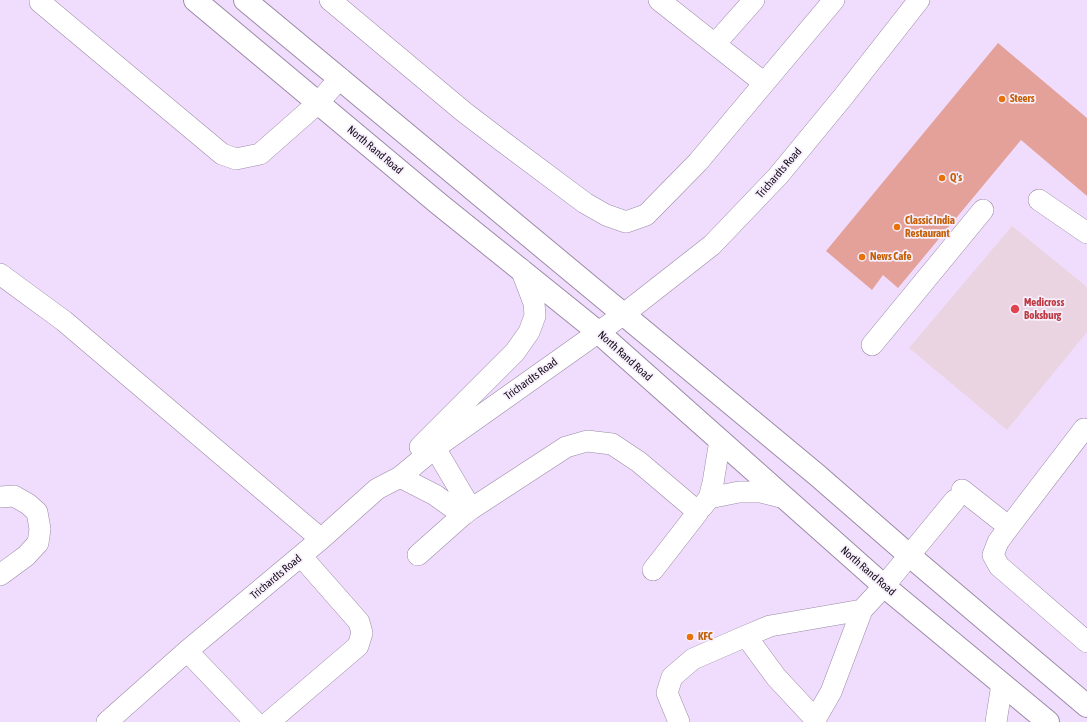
<!DOCTYPE html>
<html>
<head>
<meta charset="utf-8">
<style>
	body { margin:0 }
	canvas { display:block; background:#f0ddfd }
</style>
</head>
<body>
<canvas width="1087" height="722"></canvas>
<script>
const ctx = document.querySelector('canvas').getContext('2d');
ctx.lineJoin = 'round';
function fill(path, color) { ctx.fillStyle = color; ctx.fill(path, 'evenodd'); }
function stroke(path, color, width, dash) { ctx.strokeStyle = color; ctx.lineWidth = width; ctx.lineCap = dash ? 'butt' : 'round'; ctx.setLineDash(dash || []); ctx.stroke(path); }
function label(font, color, halo, rows, align = 'center') {
  ctx.font = font + ' "Asap Condensed",sans-serif'; ctx.lineWidth = 3.5; ctx.setLineDash([]); ctx.textBaseline = 'middle'; ctx.strokeStyle = halo; ctx.fillStyle = color; for (const [text, x, y, turn = 0] of rows) {
    ctx.save(); ctx.translate(x, y); ctx.rotate((+turn || 0) * Math.PI / 180); ctx.textAlign = isNaN(turn) ? turn : align; if (halo) ctx.strokeText(text, 0, 0); ctx.fillText(text, 0, 0); ctx.restore();
  }
}
const medical = new Path2D(`
	M1012 226 1087 287V332L1007 430 909 348Z`);
const building = new Path2D(`
	M998 43 1087 118V196L1021 140 898 288 883 275 872 290 826 251Z`);
const minor = new Path2D(`
	M40 0V2L222 154 236 159 260 154 318 103 340 78
	M330 0 464 112 502 141 585 203 606 215 626 222 646 215 698 162 834 0
	M659 0 764 83
	M715 44 754 0
	M1039 200 1087 233
	M0 274 64 321 321 539
	M872 345 983 210
	M420 447 515 352 529 332 535 316 534 303 521 269
	M435 448 471 509
	M400 477 435 495 463 515
	M962 490 1009 527 1084 429
	M0 497 14 496 28 504 37 512 40 529 38 543 26 556 0 575
	M709 498 739 492H761L785 498
	M702 507 709 498 713 483 720 440
	M1009 527 998 542 993 555 999 566 1087 642
	M418 555 463 515 471 509 566 447 587 441 612 444 639 462 698 512 653 570
	M746 636 776 677 816 720
	M187 651 255 722
	M107 722 187 651 321 539 377 489 400 477 435 448 624 314 712 245 778 176 843 97 919 0
	M269 722 358 646 362 633 359 622 301 556
	M679 722 667 693 672 677 693 659 746 636 770 626 862 610
	M815 722 816 718 831 692 862 610 884 586 955 500
	M996 722 1002 684`);
const major = new Path2D(`
	M195 0 439 204 598 332 884 586 1048 722
	M245 0 817 475 910 556 1087 706`);
const markers = [
	[1002,99,4,"#e8710a"],
	[942,178,4,"#e8710a"],
	[897,227,4,"#e8710a"],
	[862,257,4,"#e8710a"],
	[1015,309,5,"#e0444e"],
	[690,637,4,"#e8710a"]
];
const foodNames = [
	["Steers",1010,99],
	["Q's",950,178],
	["Classic India",905,221],
	["Restaurant",905,234],
	["News Cafe",870,257],
	["KFC",698,637]
];
const streetNames = [
	["North Rand Road",375,150,40],
	["Trichardts Road",779,173,-49],
	["North Rand Road",625,356,42],
	["Trichardts Road",531,379,-36],
	["North Rand Road",868,571,41],
	["Trichardts Road",276,577,-40]
];
const healthNames = [
	["Medicross",1024,303],
	["Boksburg",1024,316]
];
fill(medical, '#ead4e1');
fill(building, '#e4a19a');
stroke(minor, '#9b8aa7', 22);
stroke(major, '#9b8aa7', 24);
stroke(minor, '#fff', 21);
stroke(major, '#fff', 22);
for (const [x, y, r, color] of markers) { const dot = new Path2D(); dot.arc(x, y, r, 0, 2 * Math.PI); ctx.fillStyle = color; ctx.fill(dot); stroke(dot, '#f7effc', 1.5); }
label('bold 11px', '#c56008', '#f7effc', foodNames, 'left');
label('11px', '#120b16', '#f7effc', streetNames);
label('bold 11px', '#be3a42', '#f7effc', healthNames, 'left');
</script>
</body>
</html>
